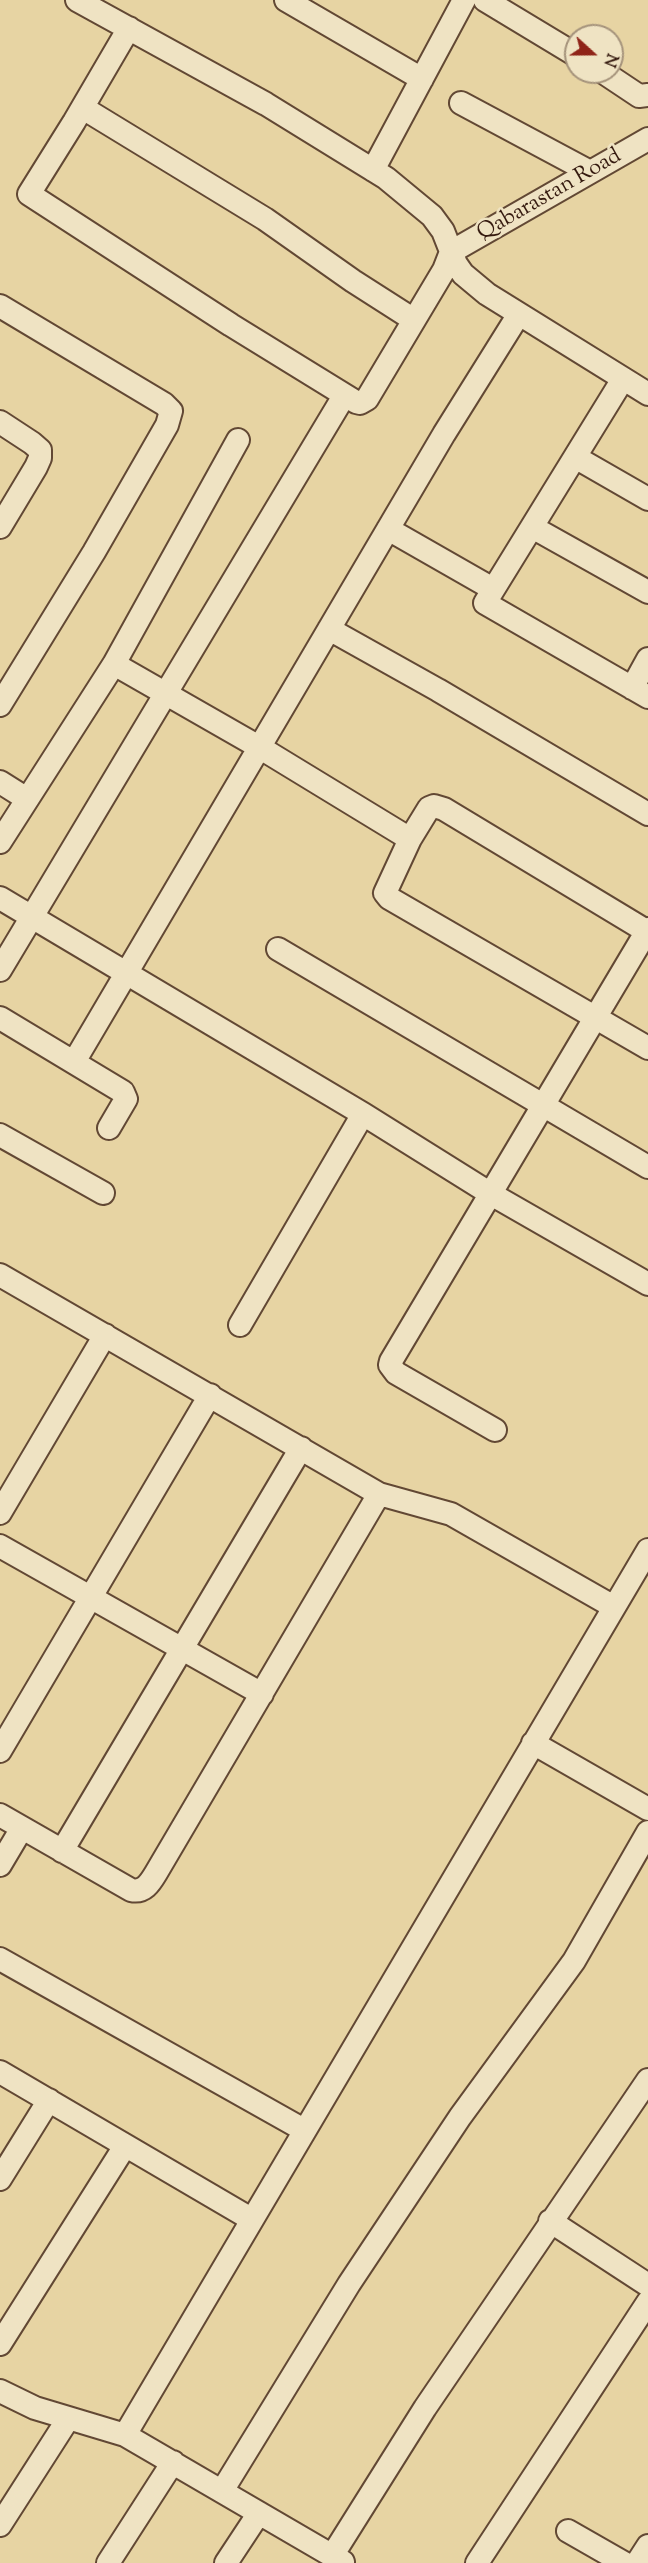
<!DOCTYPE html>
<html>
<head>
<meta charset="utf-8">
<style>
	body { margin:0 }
	#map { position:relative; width:648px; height:2563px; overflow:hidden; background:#e7d4a3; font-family:"Sorts Mill Goudy",serif }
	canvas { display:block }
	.north { position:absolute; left:564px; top:24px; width:60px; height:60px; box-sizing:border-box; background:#efe3c3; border:2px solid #a5937b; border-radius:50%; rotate:111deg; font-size:16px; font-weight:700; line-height:24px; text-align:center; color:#351a0f }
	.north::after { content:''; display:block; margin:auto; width:21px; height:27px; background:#8f2418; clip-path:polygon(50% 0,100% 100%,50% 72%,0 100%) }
</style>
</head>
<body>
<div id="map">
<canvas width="648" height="2563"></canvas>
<div class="north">N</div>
</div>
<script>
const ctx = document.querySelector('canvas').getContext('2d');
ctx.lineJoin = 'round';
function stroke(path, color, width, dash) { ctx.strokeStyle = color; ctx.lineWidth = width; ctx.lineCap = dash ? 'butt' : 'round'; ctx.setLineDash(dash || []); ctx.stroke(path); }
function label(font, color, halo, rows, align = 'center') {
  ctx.font = font + ' "Sorts Mill Goudy",serif'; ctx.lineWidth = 5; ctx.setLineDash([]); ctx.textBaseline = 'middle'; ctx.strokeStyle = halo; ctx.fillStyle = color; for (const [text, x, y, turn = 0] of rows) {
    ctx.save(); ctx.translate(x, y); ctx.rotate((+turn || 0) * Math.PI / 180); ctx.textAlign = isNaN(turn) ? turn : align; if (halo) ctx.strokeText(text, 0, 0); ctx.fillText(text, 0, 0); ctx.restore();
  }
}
const minor = new Path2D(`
	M77 0 266 104 386 178 432 216 443 231 456 264 463 274 487 294 648 394
	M286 0 422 79
	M485 0 576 55
	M129 28 74 122 29 194 231 325 356 402 360 403 367 399 444 270 451 252 648 139
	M603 72 639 96 648 95
	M461 103 590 172
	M83 108 265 219 353 281 414 320
	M373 170 464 0
	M0 306 164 404 171 411 167 425 94 552 0 705
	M623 379 485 603 648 697
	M0 422 32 443 40 450V458L36 467 0 527
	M575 457 648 499
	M532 527 648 592
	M388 529 493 589
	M329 629 438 690 648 814
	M114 664 259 747 410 839
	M632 688 648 659
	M0 782 27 799
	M0 842 114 664 238 440
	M0 898 363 1114 491 1194 648 1284
	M648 932 444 809 434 806 429 808 410 839 385 893 389 898 648 1048
	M278 949 648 1167
	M0 970 344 396
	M0 1018 123 1092 126 1099 109 1128
	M74 1062 444 434 519 314
	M0 1135 103 1193
	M0 1275 379 1494 451 1514 614 1607
	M240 1325 363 1114
	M495 1430 396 1373 390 1365 391 1361 648 929
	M0 1513 105 1335
	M0 1546 262 1694
	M533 1743 648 1809
	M0 1751 210 1395
	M0 1815 131 1890C144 1893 150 1883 156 1873L379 1494
	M62 1851 301 1448
	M0 1865 22 1828
	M0 1959 304 2130
	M0 2072 251 2219
	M0 2179 49 2100
	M550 2221 648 2285
	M0 2344 125 2146
	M0 2391 35 2408 125 2435 343 2562
	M125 2435 648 1550
	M222 2491 349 2284 460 2117 574 1961 648 1832
	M0 2525 68 2419
	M568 2531 624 2563
	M332 2556 425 2408 648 2080
	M108 2563 173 2462
	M226 2563 259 2513
	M477 2563 648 2302
	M637 2563 648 2546`);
const streetNames = [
	["Qabarastan Road",550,196,-30]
];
stroke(minor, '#624834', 26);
stroke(minor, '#efe3c3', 22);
label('22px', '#351a0f', '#efe3c3', streetNames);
</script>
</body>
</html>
